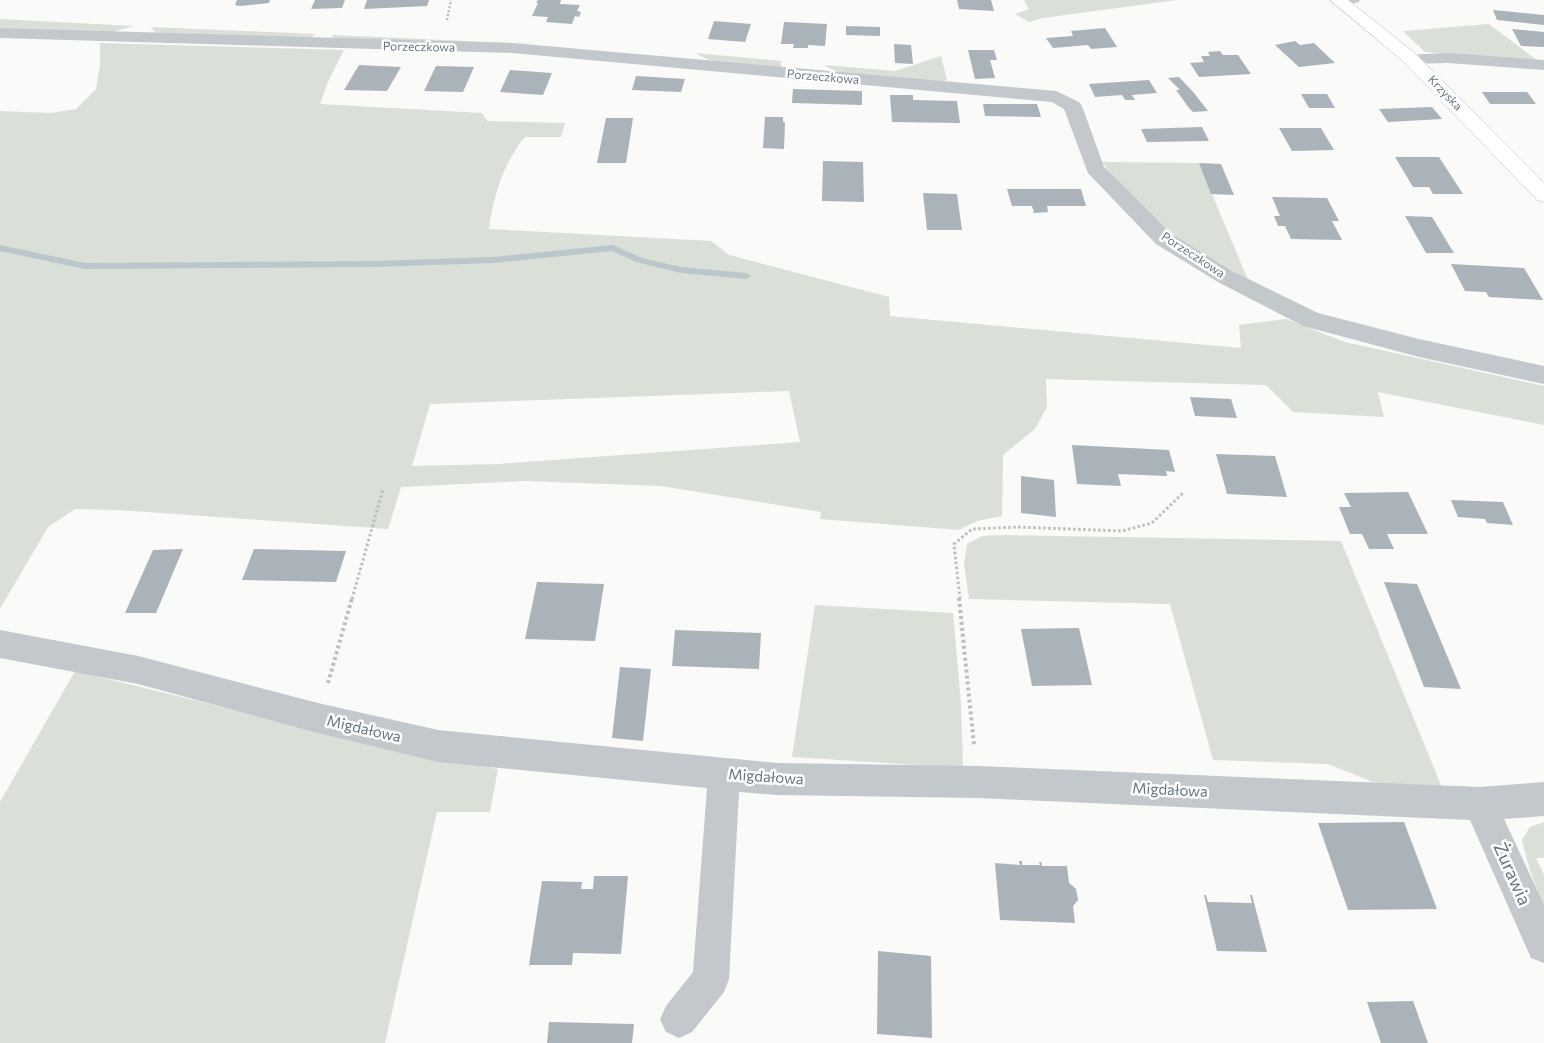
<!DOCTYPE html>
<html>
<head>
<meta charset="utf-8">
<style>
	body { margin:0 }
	canvas { display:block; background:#fafaf8 }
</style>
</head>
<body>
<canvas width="1544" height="1043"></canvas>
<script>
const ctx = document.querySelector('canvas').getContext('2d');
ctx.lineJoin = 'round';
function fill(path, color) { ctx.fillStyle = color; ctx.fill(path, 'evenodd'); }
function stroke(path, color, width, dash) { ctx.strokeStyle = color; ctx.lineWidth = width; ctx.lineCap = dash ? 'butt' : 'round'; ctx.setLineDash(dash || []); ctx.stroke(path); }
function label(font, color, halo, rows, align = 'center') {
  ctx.font = font + ' Commissioner,sans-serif'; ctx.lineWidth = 5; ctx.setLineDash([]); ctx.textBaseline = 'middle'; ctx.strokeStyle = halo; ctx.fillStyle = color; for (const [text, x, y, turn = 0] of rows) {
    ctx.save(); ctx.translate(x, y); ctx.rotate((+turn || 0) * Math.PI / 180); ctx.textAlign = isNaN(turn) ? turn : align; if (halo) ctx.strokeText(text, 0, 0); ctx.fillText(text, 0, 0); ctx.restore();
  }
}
const green = new Path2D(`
	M1024 0H1177L1043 18 1029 22 1015 14 1029 9Z
	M0 19 134 26 109 33 0 29Z
	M1489 24 1538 61 1425 52 1403 31Z
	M151 27 316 34 310 38 156 33Z
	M332 35 535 44 335 41Z
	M100 43 344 50 328 82 320 104 482 113 487 121 565 123 561 137H525C504 161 493 198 489 229L711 241 729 255 889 297 890 316 1241 348 1239 325 1286 319 1345 342 1544 386V425L1378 392 1384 417 1293 412 1266 385 1046 379 1047 407 1035 429 1003 455 1002 516 977 521 959 530 820 519 821 512 661 486 525 481 401 487 388 529 118 510 75 509 48 527 0 609V111L51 113 76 109 96 89 100 65ZM789 391 800 442 498 464 412 466 430 404Z
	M696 53 781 61V67C756 65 716 68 696 53Z
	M941 56 947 80 939 82C912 80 843 80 824 65L895 71Z
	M1102 162 1199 163 1248 280 1178 238 1118 184Z
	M1004 535 1341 541 1443 790 1373 782 1328 764 1213 760 1170 604 969 599 964 564 967 544 982 536Z
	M815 605 953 613 961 703 963 768 792 757Z
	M75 671 292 724 498 769 490 812H437L385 1043H0V802Z
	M1544 822V858H1536L1544 875V907L1530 871 1522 840 1530 827Z`);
const stream = new Path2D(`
	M0 245 85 263 375 261 493 257 613 245 642 258 681 267 746 273 751 276 746 279 681 273 636 262 612 251 493 263 375 267 85 269 0 251Z`);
const building = new Path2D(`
	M237 0H270L269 3 240 6 235 5Z
	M315 0H345L342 8 311 9Z
	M367 0H429L427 6 364 9Z
	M538 0H561L560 4 580 5 577 11 581 12 579 17 575 16 572 24 546 22 548 17 532 16 538 3H536Z
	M957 0H991L994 11 959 9Z
	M1493 10 1544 15V25L1497 20Z
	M714 21 751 24 745 42 708 39Z
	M784 22 827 24 825 46 808 45V48H793L794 44H781Z
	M846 26 880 27V36L846 35Z
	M1105 28 1117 47 1091 49 1088 45 1053 48 1046 38 1073 36 1071 31Z
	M1512 29 1544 32V47L1521 46Z
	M1295 41 1300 45 1314 43 1335 63 1299 67 1275 45Z
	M894 44 911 45 913 64 895 63Z
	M968 50H994L997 60H990L995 78 975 79Z
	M1220 51 1223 55H1238L1251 74 1199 77 1190 63 1204 62 1201 56H1210L1208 52Z
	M359 65 401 67 387 91 344 90Z
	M436 66 474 67 463 92 424 91Z
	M510 70 552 73 543 95 500 92Z
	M636 76 685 79 681 92 632 90Z
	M1179 77 1194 93 1208 111 1193 112 1189 108 1176 90H1180L1168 78Z
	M1149 80 1157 93 1132 95 1135 100H1125L1122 95 1095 97 1089 84Z
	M793 89 862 91V105L792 103Z
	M1482 92H1527L1536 104H1490Z
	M1301 94H1327L1335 108H1309Z
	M890 95H913V100L957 101 960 123 892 122Z
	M983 104H1037L1041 117 985 116Z
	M1432 107 1442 119 1388 122 1379 109Z
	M765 117H783V122H785L784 149 763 148Z
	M606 118H633L626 163H597Z
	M1202 127 1209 141 1147 142 1141 129Z
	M1279 128H1321L1334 150 1292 151Z
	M1395 157H1439L1463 194H1433L1429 187H1413Z
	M823 161 863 162 864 202 822 201Z
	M1199 163 1221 164 1234 195 1211 194Z
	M1007 189H1081L1086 206H1047L1048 212 1034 213 1032 206H1012Z
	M923 193 957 194 962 230H927Z
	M1272 197 1327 198 1339 221H1332L1342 240 1291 239 1285 226H1278L1274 216H1280Z
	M1405 216 1432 217 1454 253H1426Z
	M1451 264 1524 268 1543 300 1489 297 1486 292 1465 291Z
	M1190 397 1231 399 1237 418 1195 416Z
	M1072 445 1169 450 1175 472 1166 471 1167 476 1118 474 1121 486 1077 484Z
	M1216 454 1275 456 1287 497 1227 494Z
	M1021 476 1054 480 1056 517 1021 513Z
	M1408 492 1428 534H1387L1394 549H1369L1362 534H1350L1339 507H1351L1344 493Z
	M1451 500 1503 502 1513 525 1487 523 1485 519 1458 517Z
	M183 549 156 613H125L153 550Z
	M254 549 346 551 336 582 242 580Z
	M537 582 604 584 595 641 525 639Z
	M1384 582 1417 584 1461 689 1424 687Z
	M1079 628 1092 685 1032 686 1021 629Z
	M675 630 761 633 759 669 672 666Z
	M620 667 651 669 643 741 612 738Z
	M1404 822 1437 909 1348 910 1318 823Z
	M1019 861H1022V865H1040L1039 862H1041L1042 866H1067L1069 883 1076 889 1078 900 1073 906 1075 923 1000 920 995 863 1020 865Z
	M594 876H628L621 954 573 953 572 965H529L542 881 582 882 581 889H593Z
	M1204 895H1206L1208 902 1252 903 1250 895H1252L1267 952 1217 951Z
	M878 951 931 956 932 1038 877 1034Z
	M1413 1001 1428 1043H1381L1367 1002Z
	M549 1022 634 1024 632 1043H547Z`);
const pathFar2 = new Path2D(`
	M447 20 451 0`);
const pathFar1 = new Path2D(`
	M352 599 383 489
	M960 599 954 544 972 529 1017 527 1122 531 1152 523 1183 493`);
const path = new Path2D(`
	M959 598 974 745
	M328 683 352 598`);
const lane = new Path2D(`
	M1360 0 1359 2 1342 6 1337 3 1342 0Z`);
const street = new Path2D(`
	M0 28 512 43 1056 91 1079 102 1082 106 1104 167 1172 234 1234 272 1318 313 1419 339 1544 366V384L1419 357 1303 326 1218 282 1156 244 1088 173 1064 109 1052 102 512 53 0 38Z
	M1448 53 1544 60V70L1448 63 1411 64 1405 63 1402 59 1405 55Z
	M0 630 138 656 318 703 438 730 777 763 978 766 1480 787 1544 782V816L1504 819 1544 905V963L1531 958 1470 820 978 798 777 795 739 792 729 979 724 992 692 1032 679 1038 666 1032 660 1019 666 1006 693 972 707 788 438 762 318 733 138 684 0 658Z`);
const secondary = new Path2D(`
	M1330 0H1348L1417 55 1544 183V202L1537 200 1405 63Z`);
const farStreetnames = [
	["Porzeczkowa",419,47,1],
	["Porzeczkowa",823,77,5],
	["Krzyska",1445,93,46],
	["Porzeczkowa",1193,255,33]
];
const streetNames = [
	["Migdałowa",364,729,13],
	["Migdałowa",766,777,4],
	["Migdałowa",1170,790,3]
];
const nearStreetnames = [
	["Żurawia",1512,874,66]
];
fill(green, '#dadfd7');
fill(stream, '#bbc7cb');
fill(building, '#aab3b9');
stroke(secondary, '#b3babf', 1);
stroke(pathFar2, '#bbbfc2', 2.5, [2, 2]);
stroke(pathFar1, '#bbbfc2', 3, [2.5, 2.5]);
stroke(path, '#bbbfc2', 4, [3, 3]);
fill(lane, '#c3c8cc');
fill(street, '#c3c8cc');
fill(secondary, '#fff');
label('12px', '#657683', '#fff', farStreetnames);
label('15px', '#657683', '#fff', streetNames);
label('18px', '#657683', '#fff', nearStreetnames);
</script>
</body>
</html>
